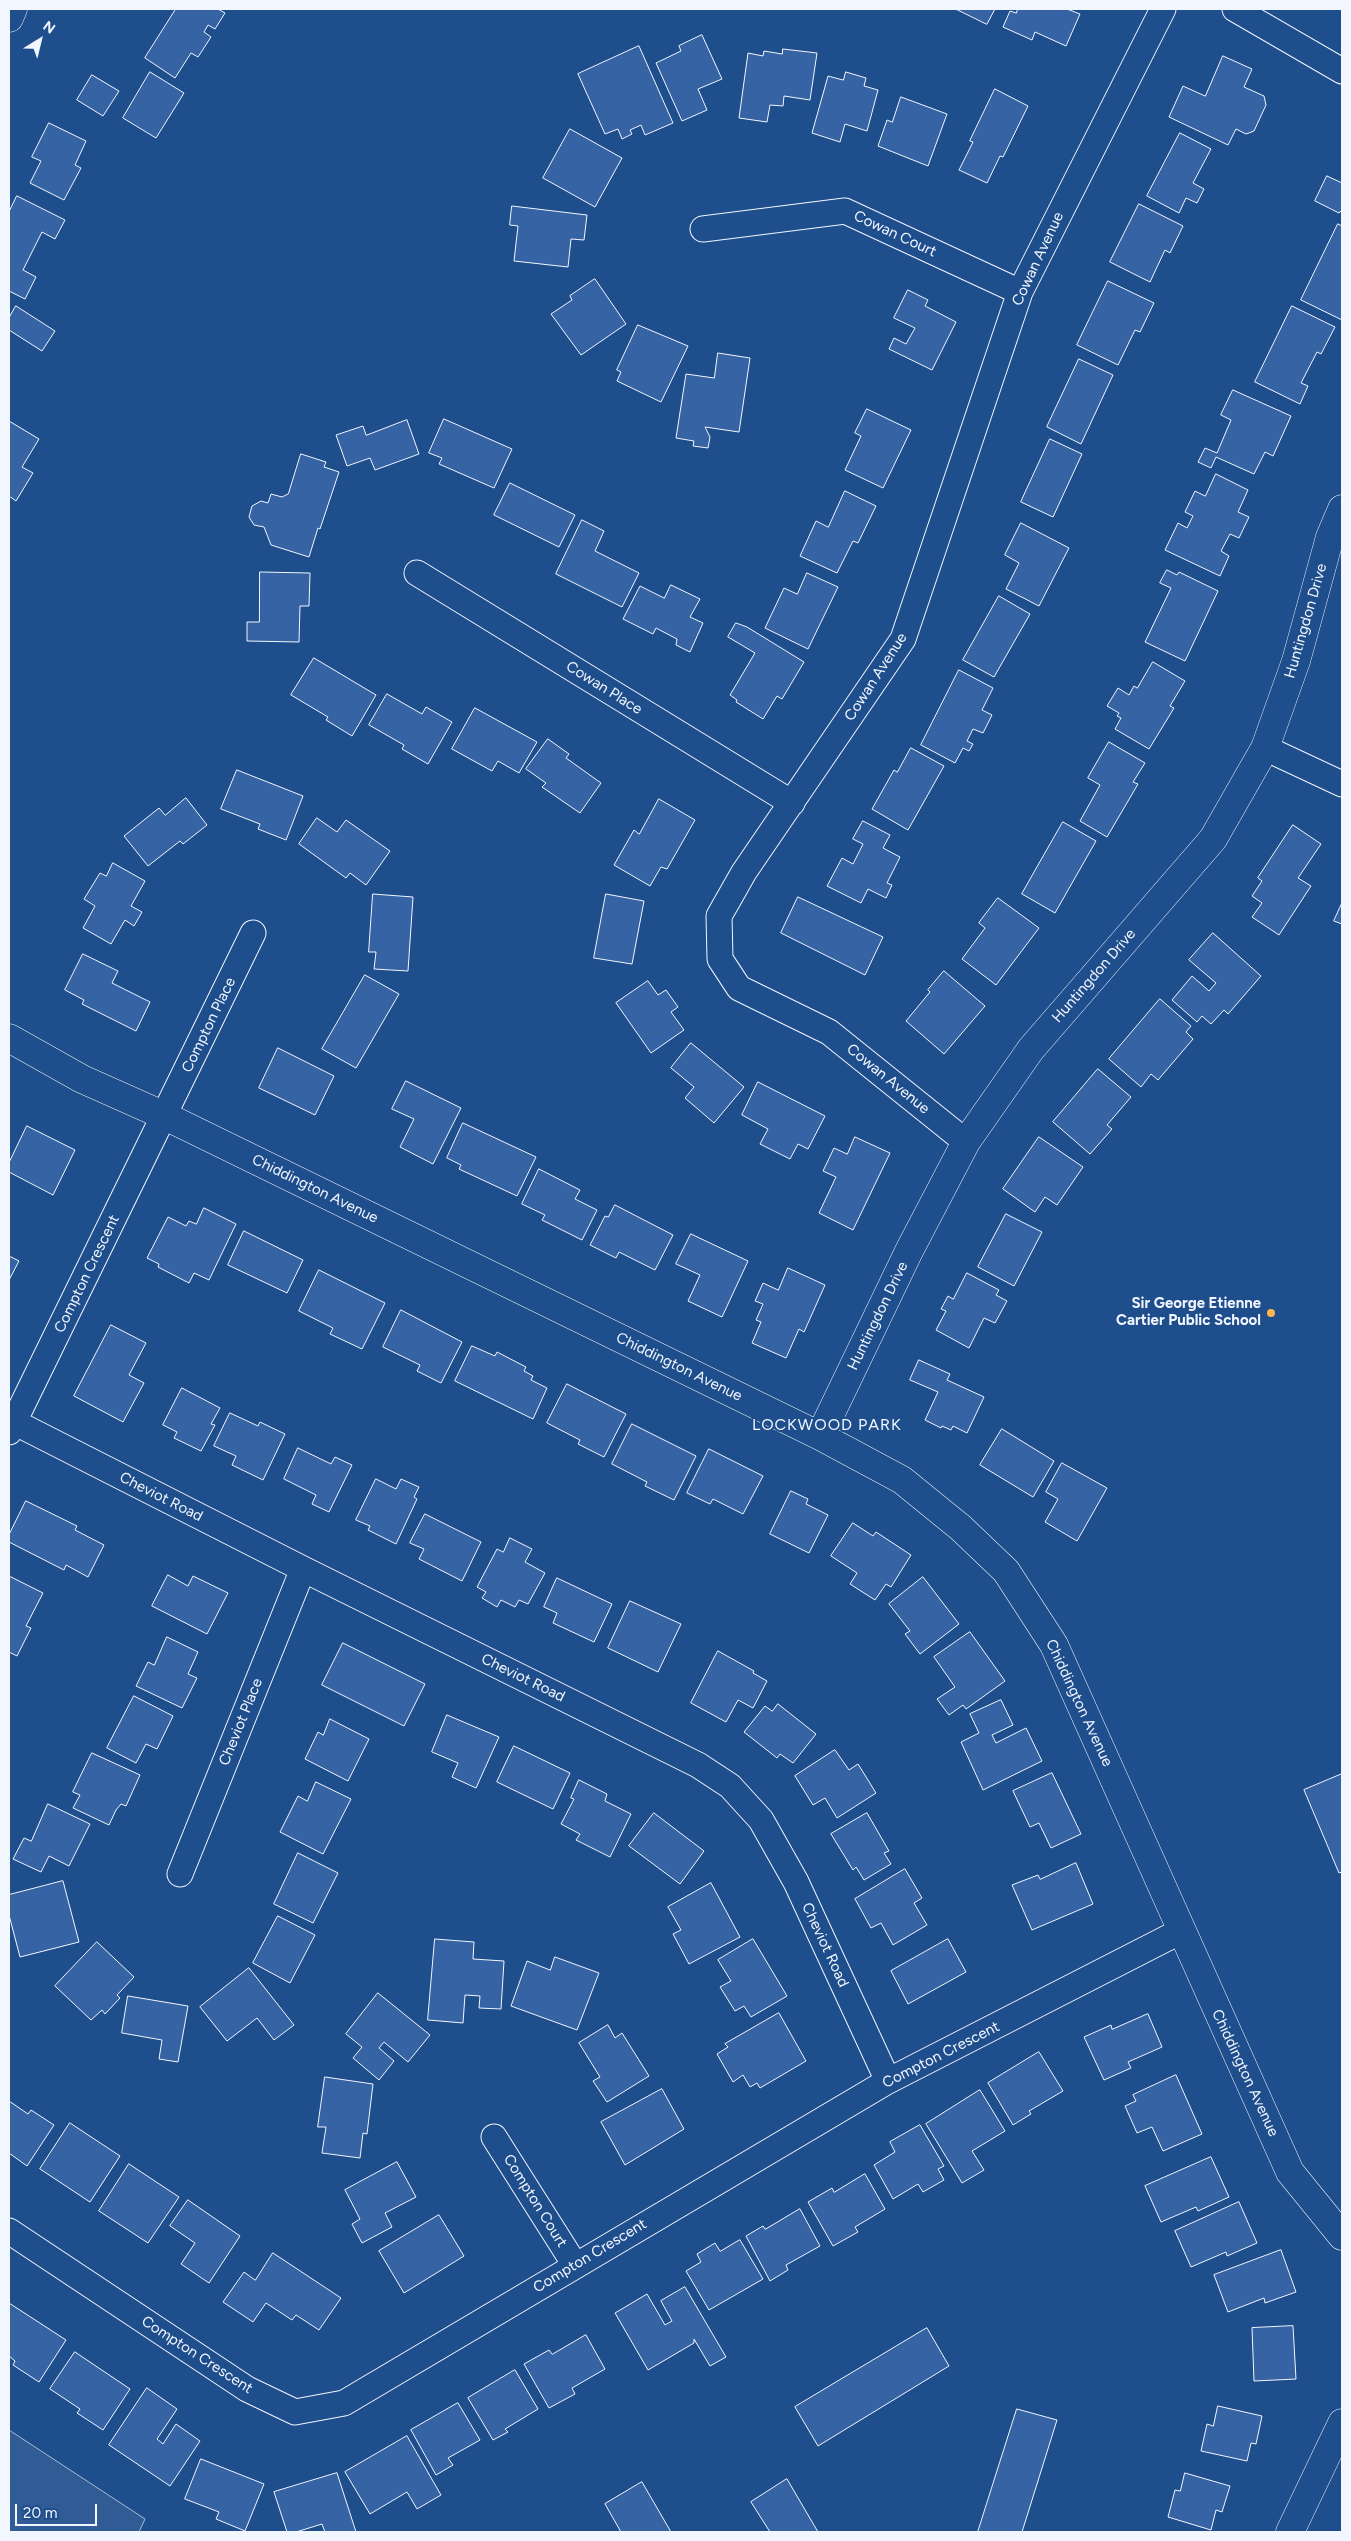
<!DOCTYPE html>
<html>
<head>
<meta charset="utf-8">
<style>
	body { margin:0 }
	#map { position:relative; width:1351px; height:2541px; overflow:hidden; background:#1f4e8c; font-family:Figtree,sans-serif }
	canvas { display:block }
	.frame { position:absolute; inset:0; border:10px solid #f2f6ff; pointer-events:none }
	.north { position:absolute; left:15px; top:15px; width:50px; height:50px; -webkit-text-stroke:4px #1f4e8c; paint-order:stroke; rotate:36deg; font-size:14px; font-weight:700; line-height:20px; text-align:center; color:#f2f6ff }
	.north::after { content:''; display:block; margin:auto; width:18px; height:22px; background:#f2f6ff; clip-path:polygon(50% 0,100% 100%,50% 72%,0 100%) }
	.scale { position:absolute; left:15px; top:2504px; width:82px; height:22px; box-sizing:border-box; border:2px solid #f2f6ff; border-top:0; padding-left:6px; font-size:15px; line-height:18px; white-space:nowrap; color:#f2f6ff; -webkit-text-stroke:4px #1f4e8c; paint-order:stroke }
</style>
</head>
<body>
<div id="map">
<canvas width="1351" height="2541"></canvas>
<div class="frame"></div>
<div class="north">N</div>
<div class="scale">20 m</div>
</div>
<script>
const ctx = document.querySelector('canvas').getContext('2d');
ctx.lineJoin = 'round';
function fill(path, color) { ctx.fillStyle = color; ctx.fill(path, 'evenodd'); }
function stroke(path, color, width, dash) { ctx.strokeStyle = color; ctx.lineWidth = width; ctx.lineCap = dash ? 'butt' : 'round'; ctx.setLineDash(dash || []); ctx.stroke(path); }
function label(font, color, halo, rows, align = 'center') {
  ctx.font = font + ' Figtree,sans-serif'; ctx.lineWidth = 4; ctx.setLineDash([]); ctx.textBaseline = 'middle'; ctx.strokeStyle = halo; ctx.fillStyle = color; for (const [text, x, y, turn = 0] of rows) {
    ctx.save(); ctx.translate(x, y); ctx.rotate((+turn || 0) * Math.PI / 180); ctx.textAlign = isNaN(turn) ? turn : align; if (halo) ctx.strokeText(text, 0, 0); ctx.fillText(text, 0, 0); ctx.restore();
  }
}
const built = new Path2D(`
	M9 2430 145 2519 139 2532H9Z`);
const building = new Path2D(`
	M176 9H218L225 13 215 29 208 25 204 32 211 37 198 57 191 53 175 78 145 58Z
	M956 9H995L987 24Z
	M1018 9H1067L1080 14 1066 46 1035 32 1032 40 1003 27 1010 11 1016 13Z
	M702 35 722 79 698 89 707 110 682 121 656 63 681 51 679 46Z
	M639 46 673 123 645 135 641 125 630 130 632 134 622 139 618 129 605 134 578 74Z
	M783 49 817 53 810 100 784 96 783 106 770 105 767 122 739 118 748 53 763 56 764 51 782 54Z
	M1223 56 1252 69 1244 87 1264 96 1266 105 1254 131 1246 134 1236 129 1228 145 1169 117 1183 86 1205 96Z
	M150 72 184 93 156 138 123 118Z
	M846 72 866 78 864 86 878 90 867 131 845 124 840 142 812 133 828 76 843 80Z
	M92 75 119 91 103 116 77 100Z
	M995 89 1028 106 1003 157 1000 156 987 183 959 170 973 142 970 141Z
	M901 97 947 114 928 166 878 146 887 120 892 122Z
	M49 123 86 141 75 165 81 168 64 200 30 183 41 161 32 157Z
	M570 129 622 158 595 207 543 178Z
	M1180 133 1211 149 1193 183 1204 189 1197 203 1186 198 1179 213 1147 196Z
	M1327 176 1342 183V210L1339 213 1315 201Z
	M17 196 65 220 55 239 42 232 23 270 36 277 25 299 9 291V212Z
	M1139 204 1183 226 1170 253 1165 250 1150 282 1110 262Z
	M512 206 587 215 584 240 571 239 568 267 514 261 518 226 510 225Z
	M1338 224 1342 226V320L1301 300Z
	M595 279 626 324 581 355 551 314 572 300 570 296Z
	M1108 281 1154 303 1140 332 1135 330 1118 365 1077 345Z
	M908 290 928 300 925 306 956 322 932 370 889 349 894 338 906 344 915 328 894 318Z
	M16 306 55 331 42 351 9 330V318Z
	M1292 306 1335 327 1321 354 1317 352 1301 383 1308 386 1300 404 1255 382Z
	M638 325 688 346 661 402 617 381 621 372 617 370Z
	M718 353 750 358 739 432 705 427 710 437 708 448 693 446 694 441 676 438 686 374 714 378Z
	M1079 359 1113 375 1081 444 1047 427Z
	M1233 390 1291 416 1273 456 1265 452 1254 474 1216 457 1211 468 1198 462 1205 448 1217 453 1231 420 1221 415Z
	M867 409 911 430 883 488 845 470 861 436 855 433Z
	M444 419 512 449 494 488 439 464 442 458 429 453Z
	M407 420 419 454 375 470 370 458 347 466 336 435 363 426 366 435Z
	M9 421 39 439 22 467 33 473 16 501 9 496Z
	M1050 439 1082 454 1053 517 1021 502Z
	M301 454 326 462 324 467 339 472 320 529 318 528 309 557 271 545 264 527 254 525 249 517 252 506 261 501 268 503 271 494 282 497 288 494Z
	M1216 474 1248 490 1238 512 1249 517 1239 538 1230 534 1221 551 1229 556 1220 576 1165 550 1178 523 1187 528 1193 516 1185 512 1195 491 1205 496Z
	M510 483 575 515 559 547 494 515Z
	M845 491 876 506 858 543 853 541 837 573 800 556 816 521 828 527Z
	M582 520 604 531 595 551 639 573 622 607 556 574Z
	M1021 523 1069 548 1039 606 1006 589 1019 563 1005 555Z
	M1167 570 1177 575 1179 572 1218 591 1185 661 1145 642 1171 588 1160 583Z
	M260 572 310 573 309 606H300L299 642 247 641V622H259Z
	M807 573 838 587 808 649 765 628 784 588 797 594Z
	M671 585 700 599 690 617 703 623 690 652 676 645 677 639 656 628 653 634 623 619 640 586 664 598Z
	M999 596 1030 614 994 677 963 660Z
	M736 623 747 627 804 662 782 699 777 696 763 719 736 702 737 700 730 695 755 653 728 637Z
	M314 658 376 695 352 736 326 720 328 717 291 695Z
	M1153 662 1185 681 1170 706 1174 708 1149 749 1115 729 1121 718 1117 716 1119 713 1107 706 1118 688 1129 695 1134 686 1137 688Z
	M959 670 993 688 982 710 992 715 983 733 973 729 967 741 973 744 969 751 963 748 955 763 921 745Z
	M387 694 422 714 426 707 452 722 428 764 402 749 404 745 369 725Z
	M475 708 537 742 519 773 498 761 492 771 452 749Z
	M548 739 569 754 566 758 601 783 580 813 542 787 546 783 526 769Z
	M1109 742 1145 763 1133 782 1138 784 1107 837 1080 821 1100 785 1088 778Z
	M911 748 944 766 908 830 872 809 894 770 897 772Z
	M237 770 303 796 286 840 258 829 260 824 221 809Z
	M186 798 207 825 183 844 180 841 148 866 124 836 159 808 165 815Z
	M659 799 695 820 667 869 661 867 650 886 614 865 634 830 639 834Z
	M317 818 337 832 346 820 390 851 366 885 350 873 346 878 299 844Z
	M863 821 890 835 883 848 900 857 887 883 892 885 886 898 868 889 861 903 827 886 842 858 853 864 863 844 853 839Z
	M1063 822 1096 841 1055 913 1022 894Z
	M1293 825 1321 844 1298 878 1311 886 1279 935 1252 917 1262 903 1252 896 1262 881 1258 878Z
	M113 863 145 881 131 906 142 912 134 926 125 920 111 944 83 928 95 906 84 899 100 873 106 876Z
	M373 894 413 897 408 971 374 969 376 952H369Z
	M606 894 644 901 632 964 594 958Z
	M798 897 883 937 865 975 781 933Z
	M998 898 1039 928 996 985 962 959 985 928 979 923Z
	M1342 903V924L1334 921Z
	M1213 933 1261 976 1228 1014 1224 1010 1211 1024 1202 1016 1197 1022 1172 1000 1192 976 1209 991 1216 983 1189 960Z
	M83 954 118 971 112 983 150 1002 136 1031 82 1004 84 1000 65 990Z
	M944 971 985 1006 944 1054 906 1021 930 992 928 990Z
	M365 975 399 994 356 1068 322 1049Z
	M648 981 658 995 666 990 678 1007 671 1012 684 1030 651 1053 616 1003Z
	M1160 999 1191 1026 1186 1032 1193 1039 1158 1080 1151 1074 1141 1087 1109 1059Z
	M691 1043 744 1087 714 1123 685 1098 694 1087 671 1068Z
	M278 1048 334 1076 315 1115 259 1088Z
	M1098 1069 1131 1097 1107 1125 1112 1129 1090 1154 1053 1122Z
	M406 1081 461 1108 433 1164 400 1147 414 1119 392 1109Z
	M758 1082 825 1116 808 1149 798 1144 790 1159 760 1144 768 1129 742 1115Z
	M463 1123 536 1157 517 1196 459 1169 461 1165 447 1158Z
	M27 1126 75 1150 53 1195 9 1172V1163Z
	M855 1137 890 1153 853 1230 819 1213 836 1177 823 1171 834 1148 847 1154Z
	M1039 1137 1083 1167 1057 1205 1045 1197 1035 1212 1003 1189Z
	M539 1169 580 1190 575 1199 597 1210 582 1240 542 1220 545 1215 522 1204Z
	M615 1205 673 1235 655 1270 619 1252 616 1258 590 1245 605 1216 608 1217Z
	M204 1208 236 1224 209 1280 194 1273 189 1283 158 1267 159 1264 147 1258 168 1217 186 1226 189 1221 196 1224Z
	M1006 1214 1042 1232 1014 1286 978 1267Z
	M244 1231 303 1260 287 1293 228 1265Z
	M691 1234 748 1261 722 1317 688 1301 700 1275 676 1264Z
	M9 1256 19 1261 9 1280Z
	M788 1268 825 1285 804 1332 799 1329 786 1358 752 1343 761 1322 756 1320 763 1304 755 1301 763 1283 778 1290Z
	M319 1270 385 1303 362 1349 330 1334 333 1328 299 1311Z
	M967 1273 999 1290 996 1295 1007 1301 995 1323 984 1318 969 1348 936 1330 946 1311 941 1309 948 1296 953 1299Z
	M401 1310 462 1342 441 1383 417 1371 420 1365 383 1347Z
	M111 1325 146 1343 129 1375 144 1383 123 1422 74 1396Z
	M472 1346 495 1356 497 1352 526 1367 524 1371 533 1376 531 1380 547 1388 533 1419 455 1381Z
	M919 1360 950 1374 947 1380 984 1397 967 1433 953 1426 951 1430 942 1426 941 1428 925 1420 938 1392 910 1380Z
	M567 1384 626 1414 604 1457 578 1444 580 1440 547 1423Z
	M182 1388 220 1408 211 1424 215 1425 201 1451 174 1438 177 1432 163 1425Z
	M230 1413 258 1426 260 1422 285 1434 263 1480 232 1465 236 1456 214 1446Z
	M632 1424 696 1456 674 1500 645 1486 647 1482 612 1464Z
	M1002 1429 1054 1461 1033 1497 980 1465Z
	M298 1448 331 1464 335 1457 352 1465 329 1512 312 1504 316 1495 284 1479Z
	M709 1449 763 1476 743 1514 713 1499 710 1504 687 1493Z
	M1062 1463 1107 1488 1077 1541 1045 1522 1058 1499 1046 1492Z
	M376 1479 396 1489 401 1479 419 1487 414 1497 417 1499 396 1544 368 1530 370 1526 356 1520Z
	M791 1491 808 1499 806 1504 828 1515 809 1553 770 1534Z
	M26 1501 77 1526 75 1530 104 1545 88 1577 66 1565 64 1570 9 1542V1535Z
	M425 1514 481 1542 462 1581 419 1559 424 1549 410 1543Z
	M853 1523 873 1536 876 1532 911 1555 891 1587 886 1584 875 1600 850 1584 857 1573 831 1556Z
	M510 1538 532 1549 525 1562 545 1573 528 1604 519 1600 515 1607 501 1600 497 1607 482 1598 486 1592 477 1587 497 1549 503 1552Z
	M168 1575 188 1586 193 1576 228 1593 207 1634 152 1606Z
	M9 1576 43 1593 26 1626 31 1628 17 1656 9 1652Z
	M923 1577 959 1624 920 1654 905 1634 910 1631 889 1604Z
	M557 1578 612 1604 594 1642 553 1623 557 1613 544 1607Z
	M630 1601 681 1624 658 1672 608 1648Z
	M970 1632 1005 1681 966 1709 963 1705 949 1715 937 1699 955 1687 934 1657Z
	M167 1637 198 1652 188 1674 197 1678 182 1708 136 1686 148 1662 154 1665Z
	M343 1643 425 1684 404 1726 322 1685Z
	M718 1651 754 1671 753 1673 767 1681 753 1708 738 1700 726 1722 691 1703Z
	M134 1696 173 1716 157 1749 146 1744 136 1763 107 1748Z
	M1001 1700 1013 1725 992 1735 996 1743 1026 1728 1042 1761 983 1790 961 1742 979 1733 970 1714Z
	M778 1704 816 1734 793 1763 780 1754 777 1758 744 1732 765 1706 772 1711Z
	M447 1715 499 1737 476 1788 452 1777 458 1763 432 1752Z
	M330 1719 369 1739 348 1781 305 1759 318 1732 323 1735Z
	M514 1746 570 1773 553 1809 497 1782Z
	M835 1750 849 1770 858 1764 876 1793 837 1818 825 1798 813 1805 795 1776Z
	M92 1753 140 1775 126 1806 121 1804 116 1810 109 1825 73 1808 80 1795 73 1792Z
	M1052 1773 1081 1834 1051 1848 1039 1823 1030 1827 1013 1791Z
	M1342 1774V1872L1339 1873 1304 1790Z
	M579 1780 607 1794 605 1801 631 1814 610 1857 576 1840 580 1834 561 1824 574 1799 571 1798Z
	M316 1782 351 1799 323 1854 280 1832 298 1796 307 1801Z
	M48 1804 90 1824 69 1866 49 1856 41 1872 13 1859 24 1838 31 1841Z
	M654 1813 704 1851 680 1884 629 1846Z
	M867 1813 889 1851 884 1853 891 1864 864 1880 856 1867 853 1870 831 1834Z
	M298 1853 338 1873 313 1923 274 1904Z
	M1076 1863 1093 1904 1032 1930 1012 1885 1038 1875 1040 1879Z
	M905 1869 922 1898 914 1903 927 1925 893 1945 881 1923 871 1928 855 1899Z
	M63 1881 79 1942 20 1957 9 1915V1895Z
	M711 1883 740 1937 689 1964 673 1934 681 1930 668 1907Z
	M278 1916 315 1935 290 1983 253 1963Z
	M435 1939 474 1942 473 1959 504 1961 501 2009 479 2008 480 1996 465 1995 463 2023 428 2020Z
	M753 1939 787 1996 751 2017 744 2006 735 2011 720 1987 731 1981 718 1960Z
	M948 1939 966 1972 908 2004 891 1971Z
	M97 1942 134 1977 117 1995 120 1998 105 2014 102 2010 91 2020 55 1986Z
	M555 1957 599 1973 577 2030 511 2006 527 1961 550 1970Z
	M249 1968 294 2025 274 2040 257 2018 227 2041 200 2007Z
	M378 1993 430 2035 408 2062 384 2042 379 2048 394 2061 379 2080 353 2058 362 2047 346 2034Z
	M128 1996 188 2006 178 2062 159 2059 162 2040 122 2033Z
	M779 2013 806 2061 760 2088 757 2083 750 2087 743 2075 733 2082 717 2054 728 2047 725 2044Z
	M1148 2014 1162 2047 1128 2062 1131 2068 1104 2080 1084 2037 1111 2025 1112 2029Z
	M608 2025 615 2038 622 2033 649 2076 607 2102 593 2081 600 2077 579 2043Z
	M1039 2052 1063 2091 1029 2111 1031 2114 1013 2125 988 2083Z
	M1176 2075 1202 2134 1163 2151 1152 2127 1137 2133 1125 2106 1136 2101 1133 2095Z
	M325 2077 373 2084 367 2134 363 2133 360 2158 322 2153 326 2127H318Z
	M662 2089 684 2129 625 2165 601 2122Z
	M980 2090 1005 2131 972 2151 984 2170 962 2183 926 2124Z
	M9 2101 28 2114 31 2110 54 2125 27 2166 9 2153Z
	M70 2123 120 2156 90 2202 40 2169Z
	M920 2125 944 2166 938 2169 944 2180 923 2192 918 2184 893 2199 874 2165 895 2152 890 2142Z
	M1211 2157 1229 2197 1198 2211 1196 2207 1161 2222 1145 2186Z
	M397 2162 416 2197 385 2213 392 2227 362 2243 352 2224 360 2219 345 2190Z
	M129 2164 179 2197 148 2243 99 2211Z
	M865 2174 885 2209 855 2227 858 2232 833 2246 808 2202 832 2188 834 2192Z
	M188 2200 240 2236 209 2283 181 2264 195 2243 170 2226Z
	M1239 2202 1257 2243 1227 2256 1226 2252 1191 2267 1175 2231Z
	M800 2209 820 2246 786 2265 788 2270 770 2281 746 2236 763 2226 765 2229Z
	M439 2215 464 2256 404 2293 379 2251Z
	M740 2240 763 2279 709 2310 686 2271 701 2262 697 2254 715 2243 720 2251Z
	M1281 2250 1296 2292 1265 2303 1264 2298 1228 2312 1214 2275Z
	M273 2253 341 2298 319 2330 296 2315 292 2320 266 2303 253 2322 223 2302 244 2272 255 2280Z
	M685 2287 726 2357 710 2366 694 2339V2343L648 2370 615 2313 647 2294 665 2325 672 2321 661 2301Z
	M9 2303 66 2340 39 2382 13 2365 15 2361 9 2356Z
	M1293 2326 1296 2379 1254 2381 1252 2328Z
	M927 2328 949 2366 818 2446 795 2407Z
	M586 2335 605 2369 572 2388 575 2394 549 2408 524 2364 549 2350 552 2354Z
	M75 2352 130 2389 103 2430 77 2413 80 2409 50 2389Z
	M515 2370 538 2409 505 2429 508 2432 493 2440 468 2398Z
	M147 2388 177 2409 157 2439 163 2444 176 2424 200 2441 170 2486 109 2445Z
	M458 2403 480 2440 448 2458 453 2465 436 2475 411 2430Z
	M1218 2406 1262 2416 1256 2444 1251 2443 1247 2461 1201 2451 1207 2424 1213 2426Z
	M1017 2409 1057 2420 1022 2532H978Z
	M407 2436 441 2495 417 2509 407 2492 370 2514 345 2472Z
	M201 2459 264 2484 245 2531 216 2519 219 2512 185 2499Z
	M337 2473 356 2532H325L322 2524 296 2532H287L274 2492Z
	M1185 2473 1230 2486 1222 2512 1216 2510 1211 2530 1168 2517 1175 2490 1180 2491Z
	M787 2479 818 2532H770L751 2502Z
	M642 2482 671 2532H621L605 2504Z`);
const street = new Path2D(`
	M1235 9 1342 71
	M703 229 845 211 1020 292
	M417 573 792 803
	M1265 748 1342 784
	M966 1142 829 1032 739 988 720 959 719 916 744 872 903 639 1020 292 1163 9
	M14 1422 303 1569 698 1765 730 1786 761 1820 796 1882 888 2081
	M9 1432 253 933
	M180 1874 303 1569
	M494 2137 575 2265
	M9 2231 247 2389 295 2412 344 2403 888 2081 1181 1931`);
const secondary = new Path2D(`
	M9 18 13 9
	M9 1038 82 1079 165 1116 820 1436 902 1480 961 1528 1006 1571 1054 1645 1290 2172 1342 2236
	M820 1436 909 1251 966 1142 1031 1049 1213 839 1265 748 1296 661 1330 537 1342 509
	M1290 2532 1342 2423`);
const markers = [
	[1271,1313,5,"#ffb74d"]
];
const streetNames = [
	["Cowan Court",895,234,25],
	["Cowan Avenue",1038,259,-65],
	["Huntingdon Drive",1306,621,-74],
	["Cowan Avenue",876,677,-57],
	["Cowan Place",604,688,32],
	["Huntingdon Drive",1094,976,-49],
	["Compton Place",209,1025,-64],
	["Cowan Avenue",888,1079,39],
	["Chiddington Avenue",315,1189,26],
	["Compton Crescent",87,1274,-64],
	["Huntingdon Drive",878,1316,-64],
	["Chiddington Avenue",679,1367,26],
	["Cheviot Road",161,1497,27],
	["Cheviot Road",523,1678,26],
	["Chiddington Avenue",1079,1703,65],
	["Cheviot Place",241,1722,-68],
	["Cheviot Road",825,1945,65],
	["Compton Crescent",941,2055,-27],
	["Chiddington Avenue",1245,2073,65],
	["Compton Court",535,2201,58],
	["Compton Crescent",590,2256,-31],
	["Compton Crescent",197,2355,33]
];
const poiNames = [
	["Sir George Etienne",1261,1304],
	["Cartier Public School",1261,1321]
];
const neighbourhoodNames = [
	["LOCKWOOD PARK",827,1425]
];
fill(built, '#305b95');
stroke(built, '#a8bbd7', 1);
fill(building, '#3563a3');
stroke(building, '#f2f6ff', 1);
stroke(street, '#f2f6ff', 27);
stroke(secondary, '#f2f6ff', 29);
stroke(street, '#1f4e8c', 25);
stroke(secondary, '#1f4e8c', 28);
for (const [x, y, r, color] of markers) { const dot = new Path2D(); dot.arc(x, y, r, 0, 2 * Math.PI); ctx.fillStyle = color; ctx.fill(dot); stroke(dot, '#1f4e8c', 2); }
label('15px', '#f2f6ff', '#1f4e8c', streetNames);
label('bold 15px', '#f2f6ff', '#1f4e8c', poiNames, 'right');
ctx.letterSpacing = '1px';
label('16px', '#f2f6ff', '#1f4e8c', neighbourhoodNames);
ctx.letterSpacing = '0px';
</script>
</body>
</html>
